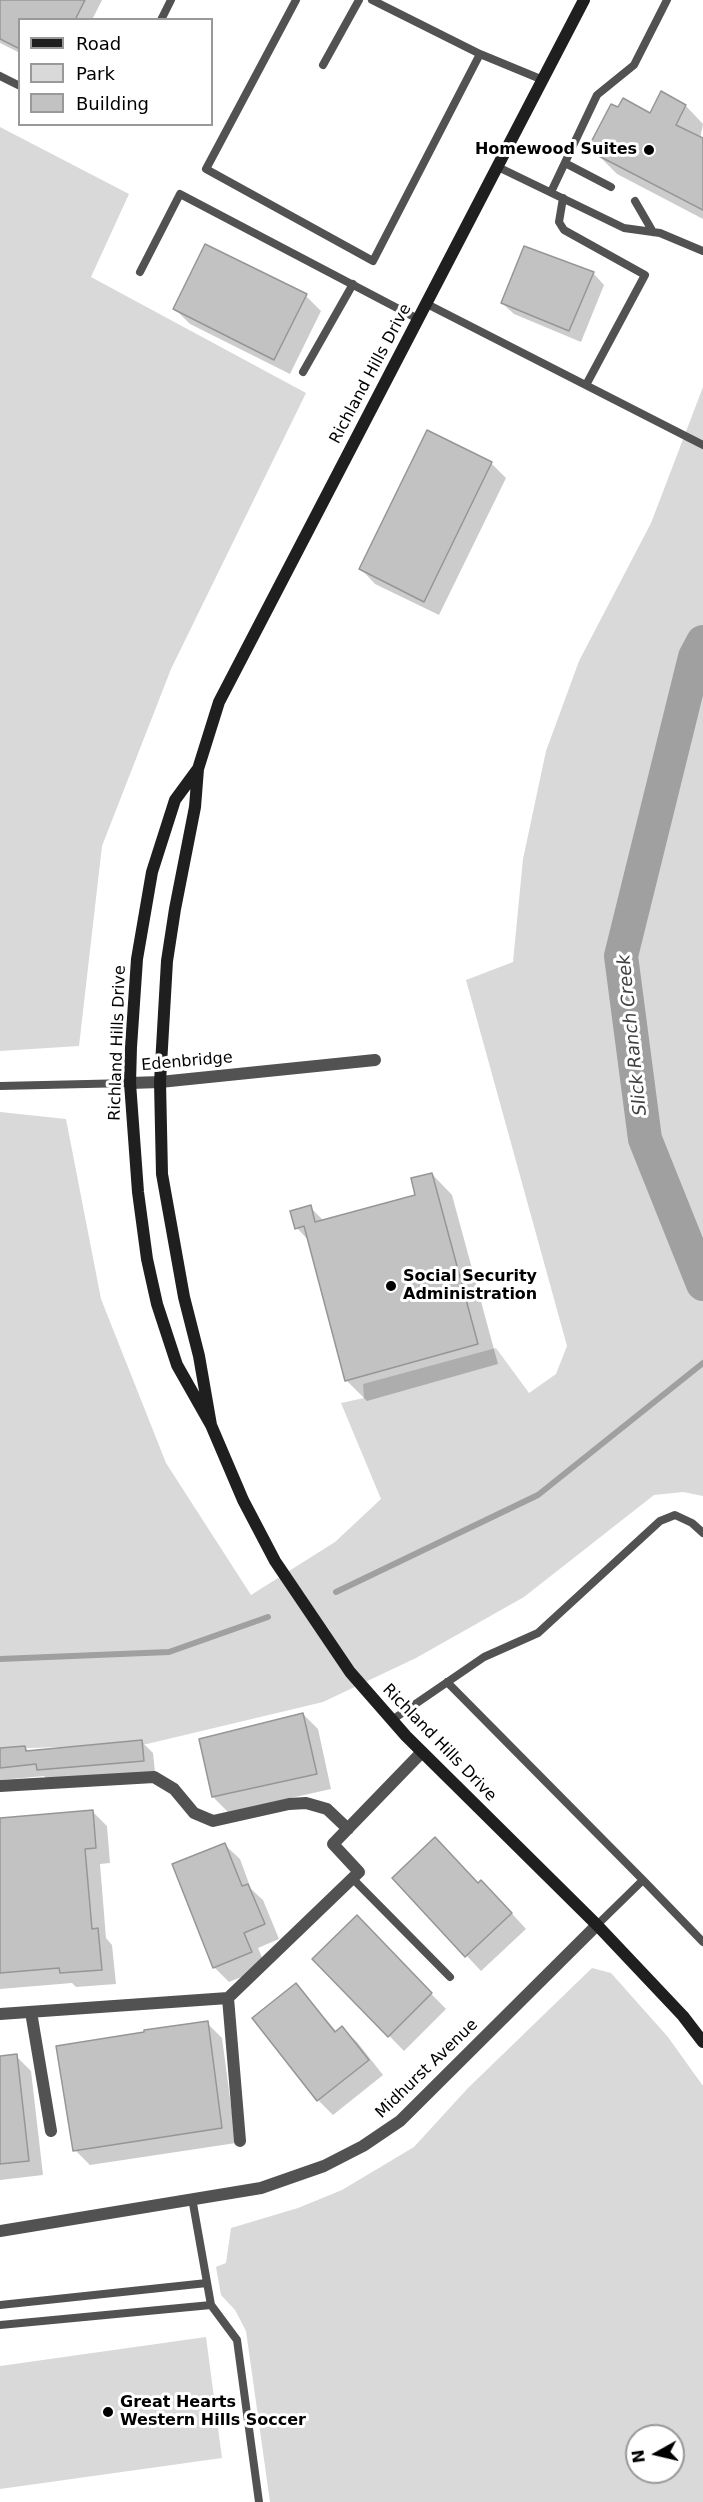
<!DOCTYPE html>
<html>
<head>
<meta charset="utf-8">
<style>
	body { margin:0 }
	#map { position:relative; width:703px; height:2502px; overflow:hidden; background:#fff; font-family:"DejaVu Sans",sans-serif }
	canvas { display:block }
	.legend { position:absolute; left:18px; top:18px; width:195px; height:108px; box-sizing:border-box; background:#fff; border:2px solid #999; margin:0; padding:8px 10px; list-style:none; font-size:18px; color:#000 }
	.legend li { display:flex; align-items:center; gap:12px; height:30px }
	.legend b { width:30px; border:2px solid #999 }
	.north { position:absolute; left:625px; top:2424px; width:60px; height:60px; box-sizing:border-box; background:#fff; border:2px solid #999; border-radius:50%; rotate:262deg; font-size:16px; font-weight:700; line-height:24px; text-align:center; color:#000 }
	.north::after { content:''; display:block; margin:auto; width:21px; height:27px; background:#000; clip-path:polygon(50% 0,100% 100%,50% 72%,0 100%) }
</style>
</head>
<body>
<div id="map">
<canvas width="703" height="2502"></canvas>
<ul class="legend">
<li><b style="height:8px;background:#1f1f1f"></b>Road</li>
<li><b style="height:16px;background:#d9d9d9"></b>Park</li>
<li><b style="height:16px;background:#c2c2c2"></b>Building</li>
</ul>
<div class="north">N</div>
</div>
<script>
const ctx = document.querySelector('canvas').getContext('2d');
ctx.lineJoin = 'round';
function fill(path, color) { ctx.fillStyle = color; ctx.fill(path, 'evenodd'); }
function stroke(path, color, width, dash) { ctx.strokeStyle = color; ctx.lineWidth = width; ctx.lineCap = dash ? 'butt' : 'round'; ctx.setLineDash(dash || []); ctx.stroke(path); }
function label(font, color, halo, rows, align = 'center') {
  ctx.font = font + ' "DejaVu Sans",sans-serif'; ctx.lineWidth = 6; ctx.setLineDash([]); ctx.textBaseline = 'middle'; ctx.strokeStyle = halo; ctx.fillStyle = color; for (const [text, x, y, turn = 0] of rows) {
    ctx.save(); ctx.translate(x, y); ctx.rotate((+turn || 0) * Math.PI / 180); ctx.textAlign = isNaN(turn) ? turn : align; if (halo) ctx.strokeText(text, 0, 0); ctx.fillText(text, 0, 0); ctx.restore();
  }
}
const green = new Path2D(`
	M0 127 129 194 91 277 306 393 171 669 102 846 79 1046 0 1051Z
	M703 387V1496L683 1492 654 1495 524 1597 416 1658 323 1702 147 1744 0 1749V1112L66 1119 101 1299 166 1463 251 1595 335 1542 381 1499 341 1403 364 1398 363 1384 496 1348 529 1393 556 1374 567 1346 466 980 513 962 523 859 546 751 579 661 651 523Z
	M592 1968 611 1973 668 2037 703 2086V2502H270L246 2331 235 2310 221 2295 216 2267 226 2263 231 2228 298 2208 342 2190 414 2147 468 2088ZM637 2436H673V2472H637Z
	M206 2337 222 2458 0 2489V2366Z`);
const shadow = new Path2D(`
	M0 0H102L92 20H20V53L0 43Z
	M661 93 686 106 703 124 700 139 703 140V219L617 174 597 154 598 150 592 144 650 115Z
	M593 273 604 285 581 342 514 314 502 303Z
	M306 296 321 311 290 374 190 324 175 309Z
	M428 432 491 463 506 478 439 615 375 584 361 569Z
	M432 1174 452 1195 498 1364 367 1401 346 1380 309 1241 297 1228 310 1207 324 1221 417 1196Z
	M303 1714 318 1729 331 1789 228 1812 213 1797 264 1726 263 1723Z
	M142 1742 153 1753 155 1772 50 1781 44 1776 0 1780V1750L25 1747 29 1752Z
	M92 1811 107 1826 110 1863 100 1864 106 1938 112 1945 116 1984 76 1987 72 1983 0 1989V1819Z
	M225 1845 240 1859 251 1889 263 1900 279 1939 258 1948 266 1967 229 1982 214 1967Z
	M394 1878 479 1885 496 1896 526 1929 481 1971Z
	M357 1918 446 2009 404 2051 314 1959Z
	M296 1985 337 2032 342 2028 357 2042 383 2075 333 2115 318 2100Z
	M207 2023 222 2038 236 2143 90 2165 75 2150Z
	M16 2056 31 2071 43 2175 0 2180V2058Z`);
const stream = new Path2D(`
	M336 1592 538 1495 703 1363
	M0 1659 169 1652 268 1617`);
const river = new Path2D(`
	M703 642 695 657 621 956 645 1139 703 1284`);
const building = new Path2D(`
	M0 0H85L75 20H20V49L0 39Z
	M661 91 686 105 676 125 703 138V210L595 154 598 148 590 144 611 104 618 107 623 98 650 113Z
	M205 244 307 294 274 360 173 309Z
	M524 246 594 272 569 331 501 303Z
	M427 430 492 462 424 602 359 569Z
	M432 1173 478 1344 345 1381 304 1226 295 1229 290 1211 311 1205 315 1222 415 1195 411 1178Z
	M303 1713 317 1774 212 1797 199 1739Z
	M142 1740 144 1761 37 1770 36 1764 0 1768V1748L25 1746 26 1751Z
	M93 1810 96 1848 85 1849 92 1929 98 1928 102 1970 60 1973 59 1968 0 1973V1818Z
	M435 1837 478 1883 481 1880 512 1913 465 1957 392 1878Z
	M225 1843 242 1886 248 1884 265 1924 244 1933 252 1952 213 1968 172 1864Z
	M357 1915 432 1993 388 2037 312 1959Z
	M296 1983 335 2032 342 2026 369 2060 317 2101 252 2018Z
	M208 2021 222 2128 73 2151 56 2046 144 2032V2030Z
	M17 2054 29 2161 0 2164V2056Z`);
const lane = new Path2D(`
	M296 0 206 169 373 261 480 54
	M372 0 480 54 543 80
	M161 20 171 0
	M323 65 359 0
	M0 76 20 86
	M565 163 611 187
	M498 167 624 228 660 233 703 251
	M551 192 597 95 634 65 667 0
	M563 198 559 222 564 230 645 275 586 385
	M635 201 653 232
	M140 272 180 194 418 319
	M427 304 703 445
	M303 372 353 284
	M0 1086 130 1083
	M447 1682 643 1880
	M392 1720 484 1657 538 1633 660 1521 675 1515 692 1523 703 1533
	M353 1879 450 1977
	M597 1925 643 1880 703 1942
	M192 2198 211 2305 237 2340 259 2502
	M0 2305 207 2283
	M0 2325 211 2305`);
const street = new Path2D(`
	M130 1083 160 1082 375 1060
	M0 1786 154 1777 174 1789 194 1813 213 1821 289 1804 306 1803 327 1809 348 1829
	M228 1998 240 2141
	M31 2012 51 2131
	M0 2014 228 1998 359 1872 333 1844 422 1752
	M0 2231 261 2188 324 2166 363 2146 400 2121 597 1925`);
const secondary = new Path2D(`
	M197 770 175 800 152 872 137 959 131 1047 130 1083 138 1192 147 1259 157 1304 177 1365 211 1425 243 1500 275 1561 350 1672 406 1736 597 1925 683 2016 703 2042
	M211 1425 199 1356 184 1297 162 1174 160 1082 167 961 175 909 195 807 198 769 219 702 584 0`);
const markers = [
	[649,150,6,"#000"],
	[391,1286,6,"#000"],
	[108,2412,6,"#000"]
];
const poiNames = [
	["Homewood Suites",637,150,"right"],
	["Social Security",403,1277],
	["Administration",403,1295],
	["Great Hearts",120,2403],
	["Western Hills Soccer",120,2421]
];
const streetNames = [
	["Richland Hills Drive",371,374,-62],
	["Richland Hills Drive",118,1043,-88],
	["Edenbridge",187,1062,-5],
	["Richland Hills Drive",439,1743,46],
	["Midhurst Avenue",427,2069,-44]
];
const waterNames = [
	["Slick Ranch Creek",633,1035,-96]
];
fill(green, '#d9d9d9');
fill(shadow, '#0003');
stroke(stream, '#a0a0a0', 6);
stroke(river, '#a0a0a0', 34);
fill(building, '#c2c2c2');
stroke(building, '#969696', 1.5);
stroke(lane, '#525252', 8);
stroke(street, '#525252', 12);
stroke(secondary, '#1f1f1f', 12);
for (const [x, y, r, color] of markers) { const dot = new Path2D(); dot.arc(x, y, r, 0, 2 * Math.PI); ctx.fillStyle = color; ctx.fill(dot); stroke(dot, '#fff', 2); }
label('bold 16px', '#000', '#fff', poiNames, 'left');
label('16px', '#000', '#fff', streetNames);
label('italic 18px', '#414141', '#fff', waterNames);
</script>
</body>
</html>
